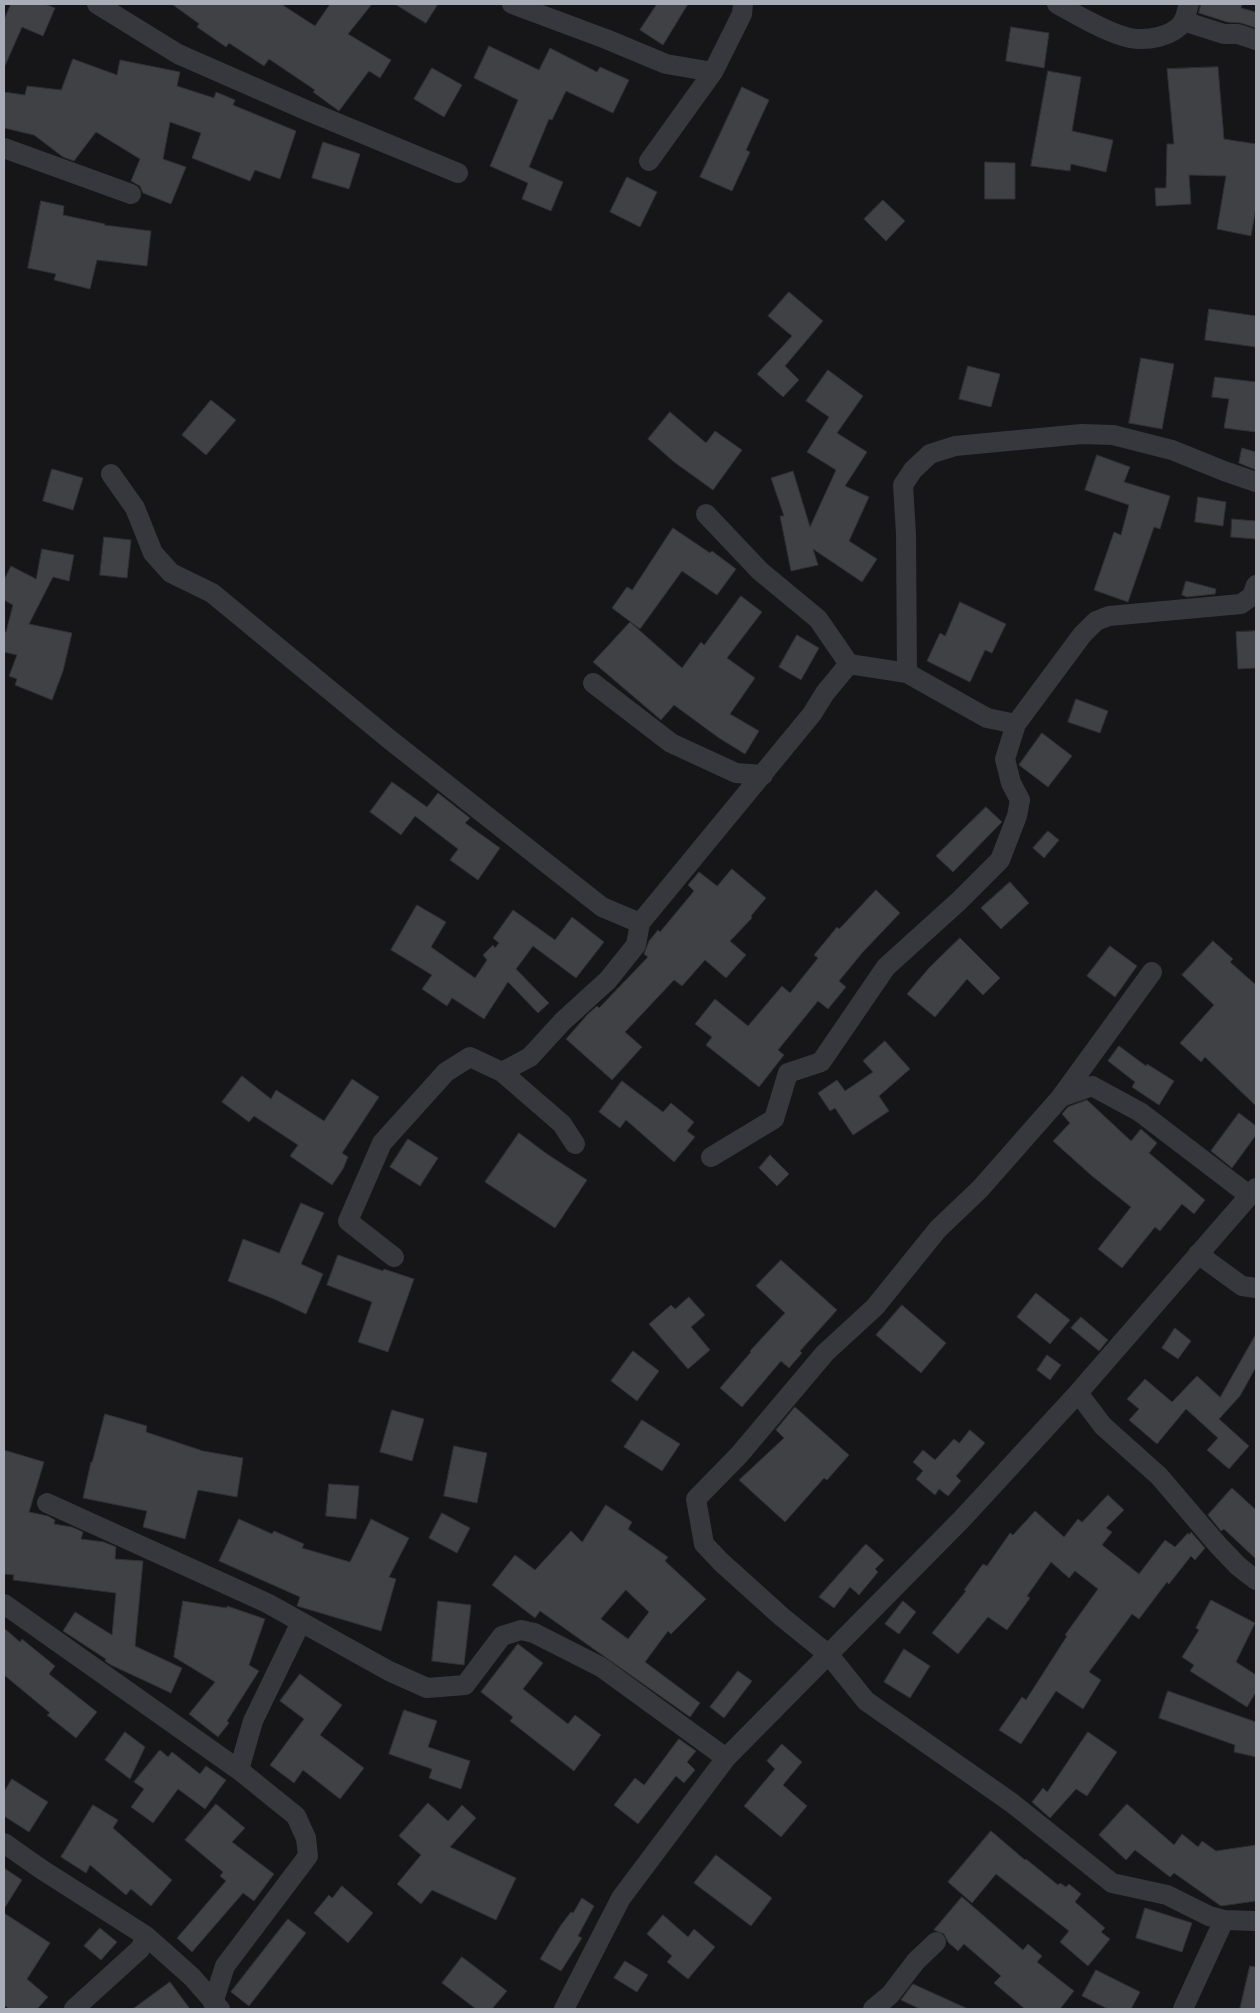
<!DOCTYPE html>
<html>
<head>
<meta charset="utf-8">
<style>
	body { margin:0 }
	#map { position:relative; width:1260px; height:2013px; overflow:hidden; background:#161618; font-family:"DM Sans",sans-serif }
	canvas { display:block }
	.frame { position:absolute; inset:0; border:5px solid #a8adb8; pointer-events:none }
</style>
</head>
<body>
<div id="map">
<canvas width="1260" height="2013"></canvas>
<div class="frame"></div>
</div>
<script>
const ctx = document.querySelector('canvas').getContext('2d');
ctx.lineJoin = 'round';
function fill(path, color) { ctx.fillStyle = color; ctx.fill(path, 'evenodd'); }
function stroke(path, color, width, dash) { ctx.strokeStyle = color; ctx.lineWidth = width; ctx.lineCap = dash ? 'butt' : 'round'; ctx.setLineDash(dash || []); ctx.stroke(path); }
const building = new Path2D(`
	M11 4H45L55 8 43 36 22 27 4 68V20Z
	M172 4H281L315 26 330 4H372L348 34 391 60 380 78 369 71 339 111 313 92 315 90 269 59 264 66 229 43 226 47 197 27 199 24Z
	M395 4H438L426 23Z
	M657 4H688L663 45 640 30Z
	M1201 4H1242L1241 8 1256 12V28L1241 23 1227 22 1199 13Z
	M1011 27 1049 33 1044 68 1006 61Z
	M489 46 539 70 550 48 597 72 600 67 629 80 613 113 566 91 552 120 549 119 529 167 563 182 551 211 522 199 528 183 490 166 518 100 474 78Z
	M73 59 117 75 120 60 180 72 177 86 214 98 216 92 235 100 233 105 296 131 280 179 255 170 250 181 192 158 201 133 170 122 163 159 186 167 171 204 143 193 140 186 131 181 140 159 96 132 74 161 63 157 34 135 4 128V92L25 95 27 86 61 90Z
	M1218 67 1224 139 1256 144V207L1251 236 1217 229 1226 176 1189 175 1191 204 1156 206 1155 188H1166L1167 144H1174L1167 69Z
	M432 68 462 85 444 117 414 99Z
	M1048 71 1081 77 1072 131 1113 140 1106 172 1071 164 1070 171 1031 166Z
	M742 87 769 100 746 150 750 152 732 191 700 177Z
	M323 142 360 154 349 189 312 178Z
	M985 162 1015 163V199H985Z
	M627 177 657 192 640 227 610 212Z
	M883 200 905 221 886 241 864 219Z
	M41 201 64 206 63 215 105 224 104 225 151 231 147 266 97 260 90 289 54 280 56 274 28 268Z
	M789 292 823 321 785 366 799 380 783 397 757 374 792 336 768 316Z
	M1209 309 1256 316V347L1205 340Z
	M1141 358 1174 364 1162 429 1129 423Z
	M968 366 1000 374 991 407 959 399Z
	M828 370 863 396 837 433 867 452 845 486 869 497 849 541 877 559 862 582 813 549 818 565 791 571 780 516H784L771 478 793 471 810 527 836 470 807 452 829 417 806 401Z
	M1215 377 1256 382V432L1224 428 1229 399 1212 397Z
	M211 400 236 420 206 455 182 435Z
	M670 412 706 443 715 431 742 450 713 490 674 462 648 439Z
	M1242 448 1256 452V470L1239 463Z
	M1097 455 1130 467 1124 482 1170 496 1160 529 1154 527 1128 602 1094 590 1114 532 1121 535 1129 505 1085 490Z
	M52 469 83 478 73 510 43 501Z
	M1198 497 1226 502 1223 526 1195 522Z
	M1232 519 1256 521V539L1231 537Z
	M673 528 710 553 712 551 736 569 717 595 682 571 640 629 612 608 627 587 632 590Z
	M104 537 131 540 127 578 100 575Z
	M42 549 74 555 69 581 53 577 29 624 72 633 63 671 52 700 15 685 17 679 9 676 17 655 4 652V631L6 632 13 605 4 600V580L11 566 36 579Z
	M1186 581 1216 589 1215 594 1187 597 1182 595Z
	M741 596 762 612 727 658 755 678 730 714 759 731 745 754 719 738 674 705 661 720 593 662 630 622 682 668 701 642 704 645Z
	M960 602 1006 624 992 653 985 650 970 682 927 661 940 633 945 636Z
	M1256 631V668L1238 669 1236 632Z
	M797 635 819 648 801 680 779 667Z
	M1076 699 1108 711 1100 733 1068 722Z
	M1042 733 1072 756 1048 787 1019 765Z
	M392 782 427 807 438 793 470 818 465 823 500 848 478 880 450 860 458 849 415 816 401 835 370 812Z
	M986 807 1002 822 953 872 936 856Z
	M1048 831 1059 840 1044 858 1033 848Z
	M732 869 766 898 751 916 752 918 730 941 746 955 726 978 705 960 682 986 674 980 625 1032 642 1047 612 1080 566 1039 588 1014 597 1006 599 1008 648 957 644 954 649 941 658 930 660 932 694 891 688 885 699 872 717 886Z
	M1010 882 1029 903 1001 929 981 908Z
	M876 890 900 913 862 953 839 981 846 987 828 1009 818 1001 778 1050 784 1055 759 1087 706 1045 712 1037 695 1024 715 999 748 1026 782 986 790 993 818 958 814 955 837 927 839 929Z
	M417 905 446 922 431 947 475 978 487 960 483 955 493 945 495 948 499 943 493 938 513 910 555 940 572 917 604 942 576 978 533 946 516 969 549 1003 538 1013 508 982 484 1019 452 998 447 1006 422 989 432 975 391 950Z
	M960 938 1000 978 983 995 967 979 935 1017 907 994 929 968Z
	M1213 941 1233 959 1230 962 1256 985V1106L1205 1057 1201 1062 1180 1043 1214 1005 1182 975Z
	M1110 946 1137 966 1115 997 1087 976Z
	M885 1041 910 1069 879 1096 889 1111 853 1135 835 1108 830 1111 818 1093 837 1080 845 1091 873 1072 863 1061Z
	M1119 1046 1146 1066 1147 1064 1174 1081 1159 1105 1132 1087 1135 1082 1108 1061Z
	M242 1076 271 1099 276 1090 324 1121 352 1079 379 1097 342 1153 348 1157 343 1169 332 1185 290 1156 298 1145 254 1116 249 1122 222 1102Z
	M622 1081 663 1112 671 1103 694 1122 687 1131 695 1137 674 1162 626 1120 620 1128 599 1112Z
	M1087 1100 1131 1141 1141 1129 1157 1143 1149 1153 1205 1200 1194 1214 1182 1204 1160 1231 1155 1227 1122 1268 1098 1249 1131 1207 1092 1176 1053 1141 1070 1123 1062 1114 1068 1107Z
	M1239 1113 1256 1126V1135L1232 1168 1211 1151Z
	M519 1133 547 1154 587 1180 555 1228 485 1182Z
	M408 1139 438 1158 420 1186 390 1167Z
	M770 1155 789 1174 777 1186 759 1168Z
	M301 1203 324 1213 301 1264 323 1274 306 1314 274 1299 228 1281 243 1239 279 1253Z
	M338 1255 383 1271 384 1269 414 1279 388 1352 358 1342 372 1302 327 1285Z
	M781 1260 837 1310 800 1351 802 1353 789 1368 781 1361 742 1407 720 1388 751 1352 750 1351 785 1313 756 1286Z
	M1036 1293 1070 1320 1050 1344 1017 1317Z
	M689 1297 705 1315 691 1327 710 1350 688 1369 649 1324 671 1305 675 1309Z
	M902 1305 946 1343 921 1373 876 1335Z
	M1081 1317 1108 1340 1099 1351 1071 1328Z
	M1175 1328 1191 1341 1178 1359 1162 1348Z
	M1256 1334V1367L1240 1396 1219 1419 1249 1446 1229 1469 1207 1450 1218 1438 1186 1409 1157 1444 1129 1420 1139 1409 1127 1399 1145 1379 1172 1402 1197 1376 1220 1397Z
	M633 1351 659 1371 637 1401 611 1381Z
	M1047 1355 1061 1365 1050 1380 1037 1370Z
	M795 1407 849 1455 827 1480 824 1478 785 1522 739 1480 784 1438 776 1430Z
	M392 1410 424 1419 412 1461 380 1452Z
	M105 1414 147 1426 146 1432 203 1451 243 1458 237 1497 198 1490 185 1539 143 1527 147 1511 83 1498 91 1462H92Z
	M642 1420 680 1444 662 1471 624 1447Z
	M970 1430 985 1443 956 1476 961 1481 948 1496 939 1489 935 1495 916 1479 923 1471 913 1462 923 1450 935 1460 954 1439 959 1443Z
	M454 1446 487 1453 477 1503 444 1496Z
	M4 1450 44 1462 29 1512 48 1516 55 1520 54 1524 72 1527 83 1532 81 1539 104 1542 116 1547 115 1559 143 1561 135 1646 182 1668 171 1693 111 1665 105 1661 106 1659 63 1631 75 1612 112 1635 116 1593 13 1580 14 1575 4 1574Z
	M329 1484 359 1486 356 1519 326 1516Z
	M1232 1488 1256 1510V1559L1224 1529 1221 1531 1208 1515Z
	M1108 1495 1124 1510 1106 1528 1112 1532 1102 1545 1139 1574 1165 1540 1175 1547 1188 1533 1189 1535 1191 1532 1205 1548 1195 1560 1191 1556 1169 1584 1167 1582 1139 1619 1132 1614 1089 1672 1101 1680 1083 1709 1056 1691 1021 1744 999 1730 1022 1697 1026 1700 1067 1636 1065 1635 1098 1589 1075 1571 1069 1578 1051 1562 1027 1596 1030 1598 1007 1630 988 1617 958 1654 932 1633 966 1591 964 1590 983 1564 987 1566 1010 1533 1013 1535 1035 1511 1064 1537 1078 1519 1082 1522Z
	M606 1505 632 1522 628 1529 668 1557 665 1561 706 1599 671 1634 668 1631 645 1662 700 1703 690 1717 540 1611 535 1618 492 1585 515 1555 535 1570 571 1531 582 1542ZM626 1590 649 1612 628 1639 601 1619Z
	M442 1513 470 1528 457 1553 429 1538Z
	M239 1519 272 1534 274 1531 304 1544 302 1548 350 1562 371 1519 409 1538 389 1577 396 1579 381 1631 297 1606 300 1597 219 1561Z
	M866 1544 884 1560 875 1569 878 1572 859 1595 850 1587 834 1608 819 1597Z
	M1211 1600 1255 1623 1236 1662 1256 1675V1692L1247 1707 1190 1671 1194 1665 1182 1657 1199 1630 1196 1628Z
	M183 1601 227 1608V1606L265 1619 249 1665 259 1671 227 1721 229 1723 218 1737 189 1714 215 1682 174 1657Z
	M438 1601 471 1605 464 1665 432 1661Z
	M903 1601 916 1612 899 1634 885 1624Z
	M4 1628 20 1642 22 1639 55 1666 49 1674 97 1712 76 1738 47 1715 50 1713 4 1675Z
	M518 1644 543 1663 523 1689 568 1724 575 1715 601 1735 574 1771 510 1721 513 1717 481 1692Z
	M904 1649 930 1666 910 1698 884 1682Z
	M738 1671 752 1681 724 1718 710 1707Z
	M300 1674 342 1705 320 1735 364 1768 340 1799 303 1770 294 1783 270 1765 304 1719 280 1701Z
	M1168 1691 1256 1722V1757L1234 1752 1235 1745 1159 1718Z
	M404 1710 437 1721 428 1747 470 1761 461 1789 429 1778 432 1769 389 1754Z
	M125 1732 145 1747 130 1779 105 1760Z
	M1088 1732 1117 1752 1087 1796 1076 1789 1050 1818 1032 1802 1043 1788 1047 1792Z
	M679 1739 696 1751 687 1762 695 1770 684 1783 676 1776 638 1824 614 1805 635 1778 644 1785Z
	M782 1744 802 1762 783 1785 807 1806 781 1837 744 1806 775 1769 767 1761Z
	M160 1750 168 1757 172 1752 200 1774 206 1766 226 1780 205 1809 178 1789 153 1823 131 1807 144 1789 134 1782Z
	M12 1779 48 1802 29 1832 4 1816V1792Z
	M428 1803 448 1821 462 1805 476 1818 450 1847 516 1878 496 1920 432 1890 421 1904 397 1884 421 1855 399 1836Z
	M216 1804 245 1828 232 1842 274 1874 254 1901 243 1893 192 1952 177 1938 226 1881 220 1876 223 1872 185 1840Z
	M1127 1804 1174 1845 1182 1834 1198 1847 1202 1841 1216 1851 1256 1845V1901L1221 1906 1174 1873 1170 1877 1135 1850 1126 1860 1099 1835Z
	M93 1805 118 1820 113 1828 172 1880 151 1906 131 1889 126 1895 90 1865 86 1873 61 1857Z
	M991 1831 1025 1860 1026 1859 1058 1885 1060 1883 1066 1887 1069 1884 1081 1894 1075 1902 1105 1928 1101 1932 1110 1939 1088 1966 1060 1942 1069 1931 996 1874 972 1903 948 1882Z
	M716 1855 772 1898 751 1926 694 1883Z
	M4 1868 22 1880 4 1909Z
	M342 1886 373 1913 348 1943 314 1913 329 1895 332 1898Z
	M962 1897 1023 1950 1028 1944 1042 1956 1037 1962 1074 1991 1060 2009H1025L994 1983 1001 1976 964 1944 958 1951 948 1942 944 1934 934 1930Z
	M582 1898 594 1906 578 1936 582 1938 561 1971 540 1959 561 1925 571 1912 573 1913Z
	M1145 1908 1192 1923 1182 1952 1136 1938Z
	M4 1913 50 1943 27 1979 48 1997 37 2009H9L4 2005Z
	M663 1915 688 1937 694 1929 715 1947 688 1979 667 1962 672 1956 647 1934Z
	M288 1919 306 1933 249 2006 231 1992Z
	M100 1928 117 1942 101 1960 84 1946Z
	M462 1957 507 1991 492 2009H476L442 1983Z
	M625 1961 648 1975 637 1992 614 1978Z
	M1250 1966 1256 1967V2009H1240Z
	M1096 1970 1140 1992 1131 2009H1108L1082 1996Z
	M170 1982 190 2009H133Z
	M913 1984 968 2009H920L901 2000Z`);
const minor = new Path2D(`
	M97 4 178 54 308 111 458 173
	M512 4 606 39 666 64 713 72
	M1057 4C1077 15 1109 34 1130 38 1147 41 1173 37 1183 22 1186 17 1187 9 1189 4
	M1183 21 1224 34H1238L1256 40
	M4 148 131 194
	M649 161 713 72 742 14 743 4
	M111 474 135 508 153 553 171 573 212 593 389 739 602 907 640 923
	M706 514 760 571 818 619 849 664 907 673 987 718 1016 724
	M907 673 906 534 903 485 913 470 930 454 955 446 1082 434 1113 435 1172 450 1224 471 1256 482
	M593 683 671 743 736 773 763 775
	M502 1072 562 1124 575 1144
	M1061 1097 1152 972
	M711 1157 774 1119 788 1073 821 1062 886 967 959 901 1000 860 1017 816 1020 800 1011 783 1005 759 1016 724 1082 635 1096 621 1109 616 1241 604 1252 596 1256 585
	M1250 1196 1140 1112 1092 1086 1061 1097 980 1189 938 1229 875 1307 825 1353 739 1455 696 1499 704 1544 721 1562 782 1617 829 1655 866 1701 1012 1803 1112 1883 1167 1895 1209 1916 1224 1920 1256 1921
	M1198 1254 1242 1286 1256 1288
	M394 1257 348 1221 382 1143 446 1072 470 1057 502 1072 530 1057 563 1021 608 980 636 945 640 923 812 714 825 693 849 664
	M1078 1393 1103 1426 1159 1476 1217 1544 1238 1566 1256 1580
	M47 1503 267 1603 389 1671 427 1688 465 1685 502 1636 521 1630 534 1633 601 1667 726 1758
	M4 1604 239 1770 296 1816 306 1838 308 1856 225 1966 213 2003
	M239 1770 253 1721 301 1622
	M4 1843 41 1869 146 1936 192 1977 220 2009
	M74 2009 140 1949 146 1936
	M564 2009 621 1898 726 1758 962 1519 1078 1393 1256 1188
	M873 2009 890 1995 916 1961 936 1942
	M1183 2009 1224 1920`);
fill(building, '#404145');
stroke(building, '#303034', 1);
stroke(minor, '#37383d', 20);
</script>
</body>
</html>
